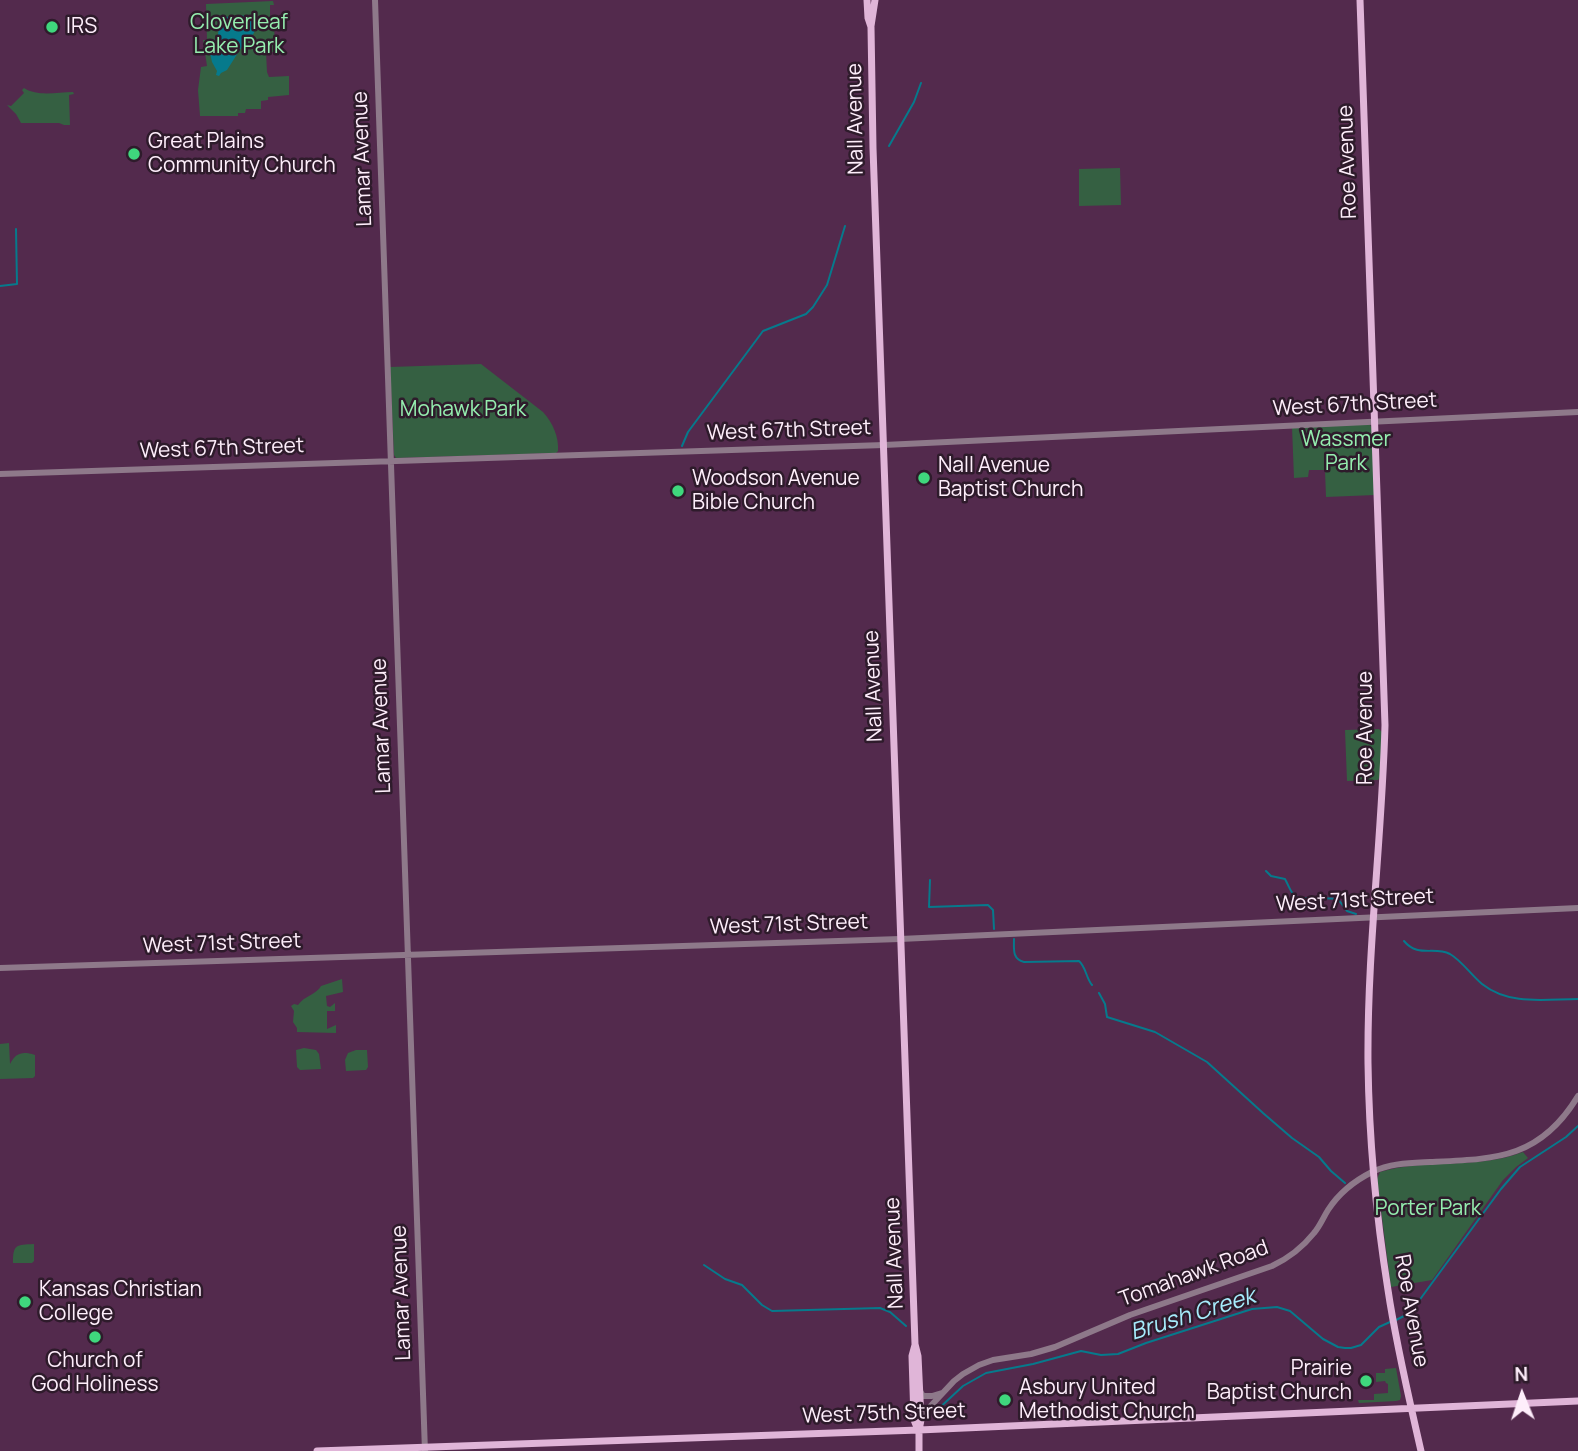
<!DOCTYPE html>
<html>
<head>
<meta charset="utf-8">
<style>
	body { margin:0 }
	#map { position:relative; width:1578px; height:1451px; overflow:hidden; background:#532a4d; font-family:Manrope,sans-serif }
	canvas { display:block }
	.north { position:absolute; left:1487px; top:1360px; width:70px; height:70px; -webkit-text-stroke:5px #2e1b2b; paint-order:stroke; rotate:358deg; font-size:19px; font-weight:700; line-height:28px; text-align:center; color:#feeefb }
	.north::after { content:''; display:block; margin:auto; width:24px; height:32px; background:#feeefb; clip-path:polygon(50% 0,100% 100%,50% 72%,0 100%) }
</style>
</head>
<body>
<div id="map">
<canvas width="1578" height="1451"></canvas>
<div class="north">N</div>
</div>
<script>
const ctx = document.querySelector('canvas').getContext('2d');
ctx.lineJoin = 'round';
function fill(path, color) { ctx.fillStyle = color; ctx.fill(path, 'evenodd'); }
function stroke(path, color, width, dash) { ctx.strokeStyle = color; ctx.lineWidth = width; ctx.lineCap = dash ? 'butt' : 'round'; ctx.setLineDash(dash || []); ctx.stroke(path); }
function label(font, color, halo, rows, align = 'center') {
  ctx.font = font + ' Manrope,sans-serif'; ctx.lineWidth = 5; ctx.setLineDash([]); ctx.textBaseline = 'middle'; ctx.strokeStyle = halo; ctx.fillStyle = color; for (const [text, x, y, turn = 0] of rows) {
    ctx.save(); ctx.translate(x, y); ctx.rotate((+turn || 0) * Math.PI / 180); ctx.textAlign = isNaN(turn) ? turn : align; if (halo) ctx.strokeText(text, 0, 0); ctx.fillText(text, 0, 0); ctx.restore();
  }
}
const green = new Path2D(`
	M273 1 274 5H270V22L274 23 275 52H266L267 72 269 77 289 76V95L268 97V100L261 101V109H246L245 113H238V116H200L198 90 201 67 207 66 203 40H207L206 4Z
	M24 88C38 97 57 92 73 92L74 94 69 95 70 125H64L59 123H21L16 114 7 105 11 106 24 93 22 90Z
	M1120 168 1121 205 1079 206V169Z
	M481 364 543 412C553 423 559 437 558 451L556 453 396 458 394 455 390 367Z
	M1369 424 1372 427 1375 495 1326 497 1325 470H1309L1308 477 1294 478 1292 427Z
	M1379 729 1382 732 1380 777 1378 780 1347 781 1345 730Z
	M342 979 343 992 326 996 327 1006 330 1007 335 1003V1011H327V1029L336 1025V1033L297 1032V1028L293 1022 294 1011 291 1006 294 1004 298 1005C304 996 317 994 321 986Z
	M9 1043 10 1064C16 1053 22 1051 35 1055V1076L33 1078 0 1079V1044Z
	M304 1048 316 1050 319 1054 321 1069 300 1070 297 1067 296 1050Z
	M356 1050H367L368 1067 366 1070 346 1071 345 1060 348 1053Z
	M1523 1152 1528 1158 1516 1167 1503 1180 1432 1280 1391 1287 1377 1179 1380 1172C1427 1158 1477 1170 1523 1152Z
	M34 1244V1261L32 1263H13C13 1244 16 1245 34 1244Z
	M1396 1368 1401 1396 1400 1400 1396 1401 1359 1403 1358 1400H1374V1394L1388 1393V1384L1386 1383 1385 1381 1376 1382V1373H1385V1369Z`);
const water = new Path2D(`
	M252 15 256 23 254 33 243 45 227 70 221 73 219 76 216 75 217 71 212 62 209 49 218 34 220 23 225 17Z`);
const stream = new Path2D(`
	M889 146 914 102 921 83
	M0 286 17 284 16 229
	M682 446 688 432 763 331 806 314 813 307 827 285 845 226
	M1266 871 1271 876 1285 879C1294 896 1291 899 1313 898
	M930 880 929 907 988 905 993 910 994 929
	M1321 898 1338 899 1347 911 1356 914
	M1014 939C1014 949 1012 959 1024 962L1079 961C1086 967 1086 978 1092 985
	M1404 941C1418 958 1434 946 1450 954 1462 961 1471 975 1482 984 1510 1006 1546 999 1578 999
	M1099 993 1105 1004 1107 1017 1155 1032 1207 1062 1263 1113 1292 1138 1319 1157 1331 1171 1345 1183
	M704 1265 725 1279 742 1285 762 1305 772 1311 880 1308 890 1312 906 1326
	M1396 1320 1410 1313 1501 1189 1520 1167 1566 1137 1578 1126
	M935 1412 963 1386 986 1373 1033 1364 1081 1351 1101 1355 1118 1354 1146 1343 1252 1309 1277 1307 1290 1311 1323 1339 1338 1347 1345 1348H1351L1361 1345 1379 1327 1390 1322`);
const minor = new Path2D(`
	M375 0 425 1451
	M0 474 884 445 1578 412
	M0 968 900 939 1578 908
	M920 1391 923 1396H932L942 1393
	M921 1420 925 1412 954 1381 963 1374 979 1365 993 1360 1031 1354 1055 1347 1130 1315 1272 1266C1289 1258 1302 1248 1314 1233 1320 1226 1323 1218 1328 1210 1339 1193 1354 1181 1372 1172 1391 1163 1410 1163 1430 1162 1496 1159 1540 1159 1578 1096`);
const major = new Path2D(`
	M867 0 868 18 871 27 873 148 915 1344 918 1356 921 1420 919 1430V1451
	M1360 0 1385 725C1382 838 1367 950 1368 1063 1369 1139 1376 1215 1388 1290 1396 1344 1409 1398 1421 1451
	M871 26 875 0
	M915 1345 912 1356 914 1420 918 1430
	M317 1451 919 1430 1578 1401`);
const markers = [
	[52,27,7,"#3fd77d"],
	[134,154,7,"#3fd77d"],
	[924,478,7,"#3fd77d"],
	[678,491,7,"#3fd77d"],
	[25,1302,7,"#3fd77d"],
	[95,1337,7,"#3fd77d"],
	[1366,1381,7,"#3fd77d"],
	[1005,1400,7,"#3fd77d"]
];
const parkNames = [
	["Cloverleaf",239,23],
	["Lake Park",239,47],
	["Mohawk Park",463,410],
	["Wassmer",1346,440],
	["Park",1346,464],
	["Porter Park",1428,1209]
];
const poiNames = [
	["IRS",66,27],
	["Great Plains",148,142],
	["Community Church",148,166],
	["Nall Avenue",938,466],
	["Baptist Church",938,490],
	["Woodson Avenue",692,479],
	["Bible Church",692,503],
	["Kansas Christian",39,1290],
	["College",39,1314],
	["Church of",95,1361,"center"],
	["God Holiness",95,1385,"center"],
	["Prairie",1352,1369,"right"],
	["Baptist Church",1352,1393,"right"],
	["Asbury United",1019,1388],
	["Methodist Church",1019,1412]
];
const streetNames = [
	["Nall Avenue",856,119,-91],
	["Lamar Avenue",363,159,-92],
	["Roe Avenue",1348,162,-92],
	["West 67th Street",1355,405,-3],
	["West 67th Street",789,431,-2],
	["West 67th Street",222,449,-2],
	["Nall Avenue",874,686,-92],
	["Lamar Avenue",382,726,-92],
	["Roe Avenue",1366,728,-90],
	["West 71st Street",1355,901,-3],
	["West 71st Street",789,925,-2],
	["West 71st Street",222,944,-2],
	["Nall Avenue",895,1253,-92],
	["Tomahawk Road",1194,1274,-20],
	["Lamar Avenue",402,1293,-92],
	["Roe Avenue",1411,1311,80],
	["West 75th Street",884,1414,-2]
];
const waterNames = [
	["Brush Creek",1193,1315,-17]
];
fill(green, '#356042');
fill(water, '#067a8c');
stroke(stream, '#067a8c', 2);
stroke(minor, '#8e798a', 6);
stroke(major, '#e0b5d8', 7);
for (const [x, y, r, color] of markers) { const dot = new Path2D(); dot.arc(x, y, r, 0, 2 * Math.PI); ctx.fillStyle = color; ctx.fill(dot); stroke(dot, '#2e1b2b', 2.5); }
label('21px', '#95eeaf', '#2e1b2b', parkNames);
label('21px', '#feeefb', '#2e1b2b', poiNames, 'left');
label('21px', '#feeefb', '#2e1b2b', streetNames);
label('italic 23px', '#a6ecfc', '#2e1b2b', waterNames);
</script>
</body>
</html>
